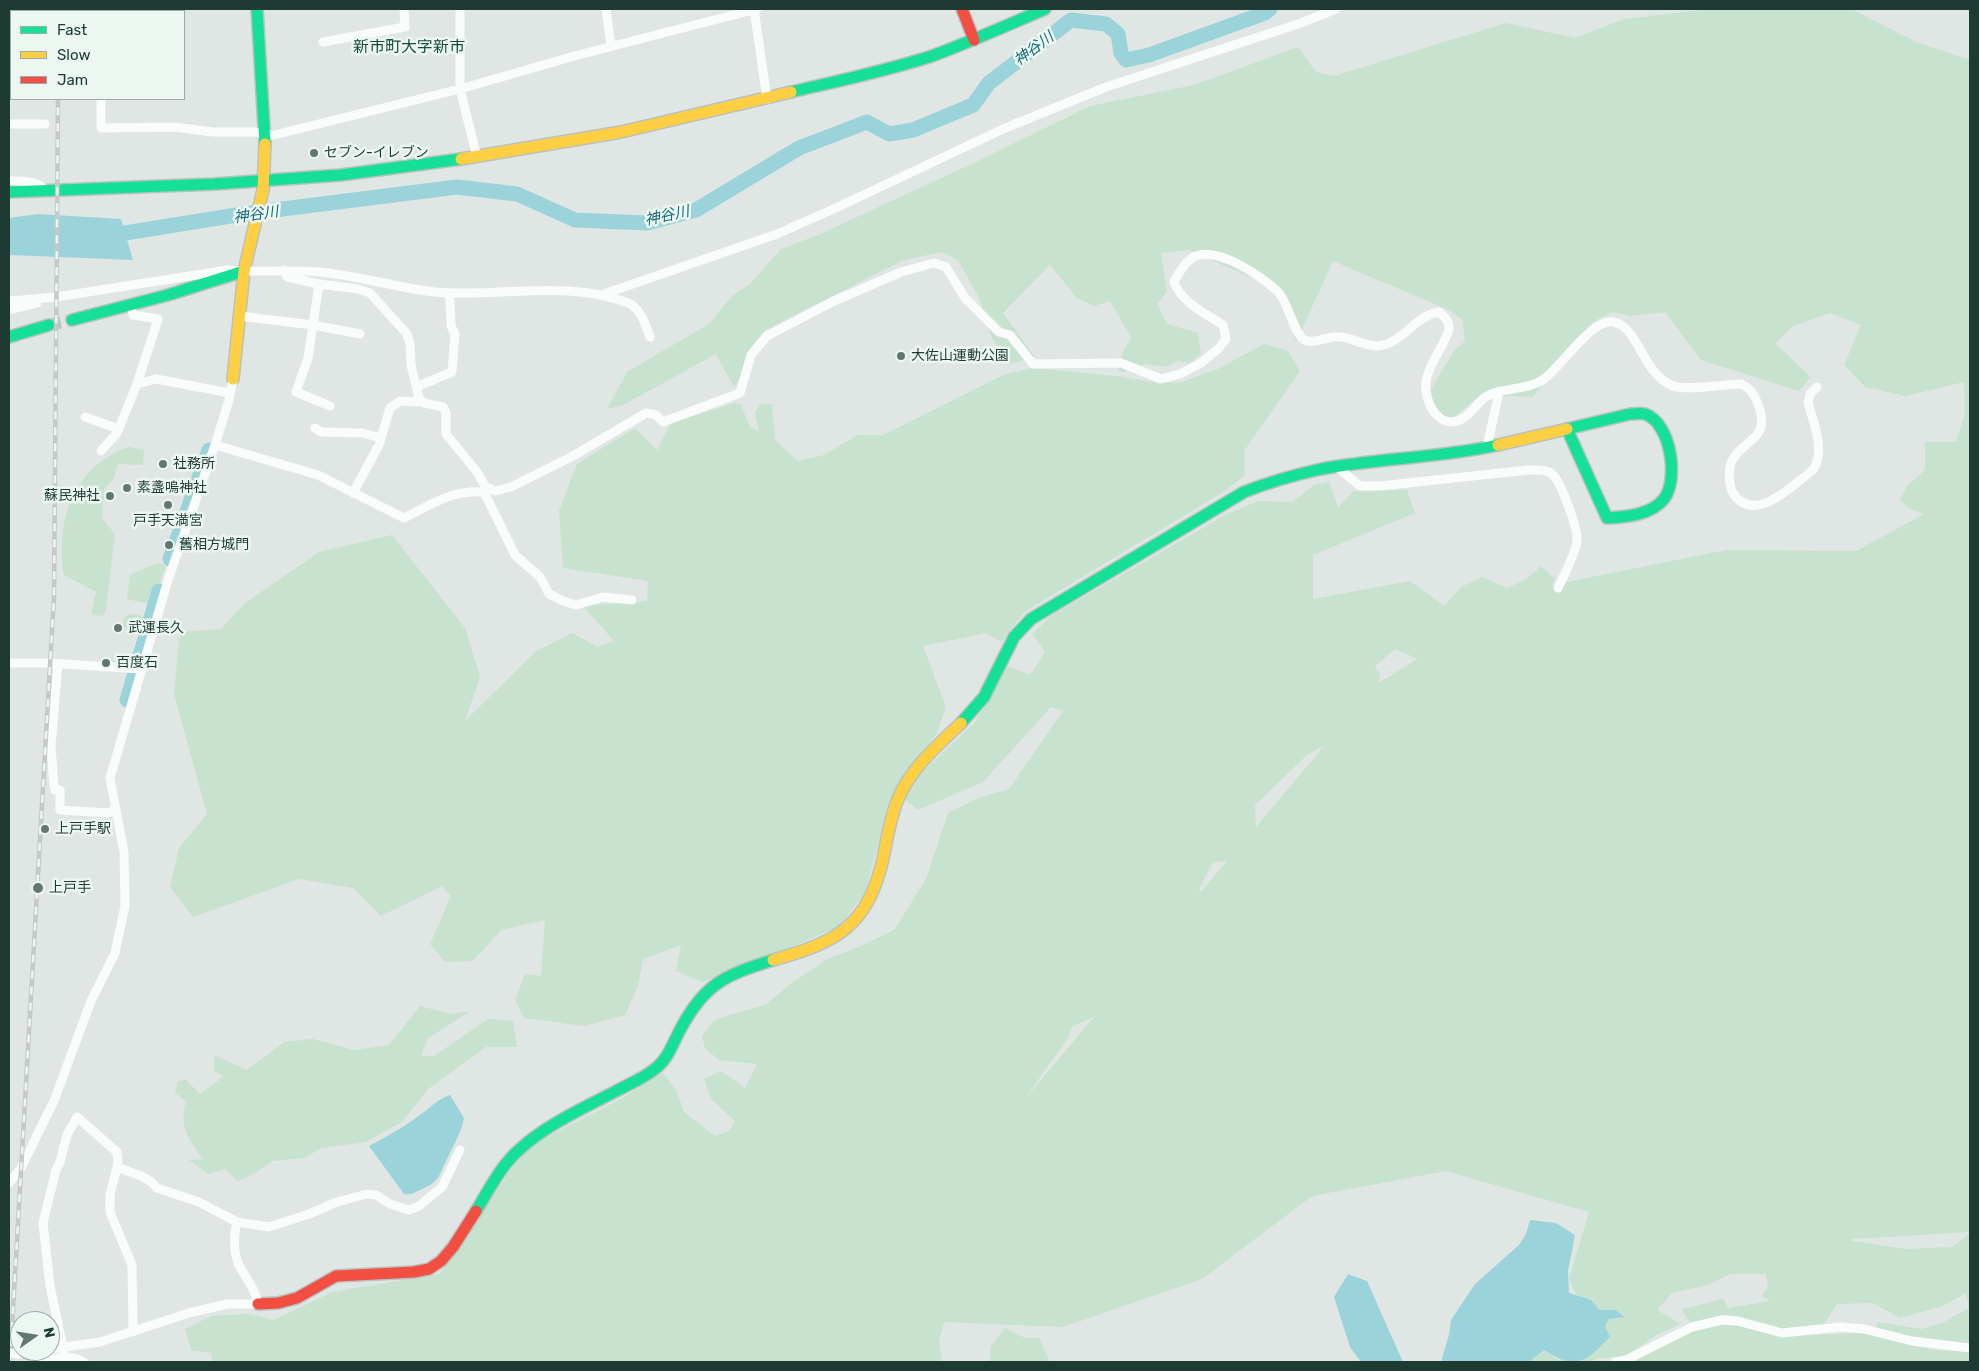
<!DOCTYPE html>
<html>
<head>
<meta charset="utf-8">
<style>
	body { margin:0 }
	#map { position:relative; width:1979px; height:1371px; overflow:hidden; background:#e0e6e3; font-family:Rubik,sans-serif }
	canvas { display:block }
	.frame { position:absolute; inset:0; border:10px solid #1d3b32; pointer-events:none }
	.legend { position:absolute; left:10px; top:10px; width:175px; height:90px; box-sizing:border-box; background:#ecf7f1; border:1px solid #99aca5; margin:0; padding:6px 9px; list-style:none; font-size:15px; color:#1d3b32 }
	.legend li { display:flex; align-items:center; gap:10px; height:25px }
	.legend b { width:25px; border:1px solid #99aca5 }
	.north { position:absolute; left:10px; top:1311px; width:50px; height:50px; box-sizing:border-box; background:#ecf7f1; border:1px solid #99aca5; border-radius:50%; rotate:77deg; font-size:14px; font-weight:700; line-height:20px; text-align:center; color:#1d3b32 }
	.north::after { content:''; display:block; margin:auto; width:18px; height:22px; background:#617770; clip-path:polygon(50% 0,100% 100%,50% 72%,0 100%) }
</style>
</head>
<body>
<div id="map">
<canvas width="1979" height="1371"></canvas>
<div class="frame"></div>
<ul class="legend">
<li><b style="height:6px;background:#16e098"></b>Fast</li>
<li><b style="height:6px;background:#ffcf43"></b>Slow</li>
<li><b style="height:6px;background:#f24e42"></b>Jam</li>
</ul>
<div class="north">N</div>
</div>
<script>
const ctx = document.querySelector('canvas').getContext('2d');
ctx.lineJoin = 'round';
function fill(path, color) { ctx.fillStyle = color; ctx.fill(path, 'evenodd'); }
function stroke(path, color, width, dash) { ctx.strokeStyle = color; ctx.lineWidth = width; ctx.lineCap = dash ? 'butt' : 'round'; ctx.setLineDash(dash || []); ctx.stroke(path); }
function label(font, color, halo, rows, align = 'center') {
  ctx.font = font + ' Rubik,"Noto Sans JP",sans-serif'; ctx.lineWidth = 5; ctx.setLineDash([]); ctx.textBaseline = 'middle'; ctx.strokeStyle = halo; ctx.fillStyle = color; for (const [text, x, y, turn = 0] of rows) {
    ctx.save(); ctx.translate(x, y); ctx.rotate((+turn || 0) * Math.PI / 180); ctx.textAlign = isNaN(turn) ? turn : align; if (halo) ctx.strokeText(text, 0, 0); ctx.fillText(text, 0, 0); ctx.restore();
  }
}
const green = new Path2D(`
	M1709 9H1851L1916 42 1970 60V1232L1851 1239 1852 1241 1905 1249 1952 1247 1970 1233V1342L1967 1344 1915 1340 1875 1329 1878 1322 1921 1329 1942 1323 1969 1308 1966 1293 1943 1306 1900 1318 1873 1303 1837 1304 1823 1326 1782 1329 1727 1314 1690 1323 1682 1309 1723 1299 1728 1308 1770 1301 1762 1296 1768 1287 1766 1274H1730L1708 1285 1672 1293 1657 1310 1681 1324 1656 1335 1625 1357 1600 1358 1587 1362H1529L1544 1350 1559 1360 1605 1327 1616 1310H1600L1591 1300 1576 1296 1569 1279 1589 1212 1446 1171 1312 1196 1202 1279 1063 1327 944 1322 939 1341 942 1362H212L211 1353 191 1350 185 1329 211 1316 248 1314 274 1320 332 1292 440 1274 522 1153 537 1142 617 1101 663 1073 677 1092 684 1112 715 1136 729 1131 735 1121 711 1099 704 1079 721 1071 745 1088 757 1064 719 1060 705 1048 702 1036 714 1021 729 1015 765 1005 792 983 827 959 861 946 894 930 926 879 948 813 978 798 1009 789 1063 711 1051 707 983 782 918 810 905 800 915 779 975 722 1008 666 1030 675 1045 652 1032 634 1051 616 1227 514 1258 501 1293 502 1314 485 1329 482 1338 507 1354 491 1407 490 1415 513 1313 555V599L1410 581 1444 606 1461 587 1482 577 1507 588 1526 579 1541 566 1555 579 1552 585 1726 550 1856 551 1924 514 1907 507 1900 499 1907 486 1925 470V442H1956L1965 413 1964 382 1906 396 1865 387 1844 365 1861 325 1830 313 1793 326 1775 343 1811 377 1799 391 1701 360 1665 312 1630 316 1612 312 1593 322 1533 397 1511 396 1491 399 1478 397 1454 417 1436 421 1429 411V394L1433 386 1454 351 1465 341 1462 319 1449 310 1333 261 1296 342 1285 304 1266 284 1189 250 1161 253 1167 292 1157 304 1167 324 1198 333 1201 354 1189 363 1178 361 1167 367 1145 364 1124 372 1118 371 1122 354 1131 338 1110 301 1094 306 1077 298 1050 265 1003 313 1035 357 1009 364 992 338 979 298 958 260 942 252 904 260 765 330 749 350 742 375 734 387 716 354 623 405 607 409 627 372 709 324 733 295 750 284 781 249 818 235 978 161 1090 106 1194 85 1298 47 1316 72 1334 76 1506 23 1575 38 1624 19ZM1395 649 1418 659 1378 683 1380 676 1375 666ZM1325 745 1256 827 1255 805 1307 755ZM1227 861 1201 892 1199 889 1213 862ZM1094 1017 1024 1100 1067 1039 1073 1026Z
	M1264 344 1288 351 1300 371 1244 451 1245 475 1225 491 1024 612 1001 642 986 633 923 646 946 707 936 735 902 779 889 804 866 890 841 925 802 943 702 982 676 971 681 945 643 959 638 986 625 1015 584 1026 524 1018 515 1000 525 974 541 976 545 920 501 930 473 961 445 962 430 944 451 896 442 886 381 916 353 888 299 879 193 917 170 887 179 848 207 814 174 694 180 632 221 629 244 604 319 552 392 535 465 628 480 677 465 721 536 651 573 633 597 647 614 641 583 606 647 601 648 581 563 568 559 511 577 464 635 428 657 450 671 423 735 403 741 405 750 427 759 432 755 412 760 404H772L775 440 798 461 824 455 858 435H883L1003 375 1032 368 1116 376 1152 382 1179 383 1220 368Z
	M129 447 144 450 143 465 118 464 114 479 104 489 102 515 103 520 115 534 106 610 103 616 94 615 91 613 96 592 64 575C61 565 62 553 62 543 64 499 85 462 129 447Z
	M157 563 164 565 165 567 154 601 149 604 127 599 130 575Z
	M130 614H137L145 618 143 631 123 628 124 617Z
	M420 1006 450 1014 471 1011 428 1038 421 1056H434L488 1019 513 1021 517 1047H486L428 1089 403 1121 366 1142 321 1148 305 1158 273 1161 255 1173 238 1181 226 1169 208 1174 189 1160 203 1159C188 1138 179 1127 186 1101L175 1093 178 1081 186 1080 200 1094 224 1076 214 1071V1055L247 1070 284 1042 313 1039 354 1050 389 1045Z
	M1712 1324 1738 1326 1779 1336 1862 1333 1934 1350 1970 1352V1362H1633L1689 1330Z
	M1005 1328 1025 1338H1039L1050 1362H990L991 1346Z`);
const water = new Path2D(`
	M37 214 121 219 133 260 9 255V218Z
	M450 1095 464 1118C461 1133 454 1144 448 1157 439 1174 441 1181 422 1189 415 1192 413 1195 404 1194L369 1146C388 1136 407 1125 424 1112 434 1104 437 1100 450 1095Z
	M1530 1220 1556 1223 1575 1235 1568 1271 1569 1293 1591 1300 1600 1310H1616L1624 1317 1609 1319 1605 1327 1610 1337C1585 1362 1577 1371 1544 1350L1529 1362H1441L1449 1335 1451 1320 1475 1284 1519 1245 1526 1234Z
	M1348 1274 1367 1281 1403 1362H1361L1350 1347 1334 1297Z`);
const river = new Path2D(`
	M106 233H125L243 214 457 187 517 194 575 220 647 223 696 210 799 148 867 122 889 134 913 130 973 105 989 83 1071 20 1106 24 1118 34 1121 53 1126 60 1149 55 1265 13 1270 9
	M170 559 209 450
	M127 700 159 591`);
const secondaryTunnel = new Path2D(`
	M49 325 72 320`);
const street = new Path2D(`
	M101 9V11
	M460 9V89L477 157
	M606 9 611 46
	M754 9 767 99
	M323 42 405 27 404 9
	M101 99V128L174 127 213 132H256L265 135H274L460 89 578 55 757 9
	M9 124H45
	M9 181C22 181 37 180 46 191
	M319 284 308 358 296 392 330 406
	M601 295 777 234 838 207 1003 129 1106 87 1301 23 1336 9
	M9 301 56 297 228 270C258 273 288 269 319 272 358 275 396 288 435 292 499 298 567 279 628 303 640 307 646 326 650 337
	M131 305 133 315 158 319 137 384
	M9 310 37 303
	M239 316 313 325 360 334
	M416 387 452 372 455 334 451 326 450 300 447 292
	M85 417 119 429
	M315 428 321 432 362 433 381 438
	M215 445 318 475 404 518C432 504 451 490 484 492L485 486 477 472 446 434V413L443 407 424 403 419 398 411 365 410 344 407 334 370 293 358 289 319 284 287 277 284 270
	M1487 447 1499 392
	M101 451 117 433 137 384 156 379 230 393
	M1337 467 1360 486H1380L1528 470C1535 470 1545 469 1551 473 1561 480 1578 529 1577 541 1574 558 1565 573 1558 588
	M485 486 495 491 511 487 573 456 646 413 656 415 663 422 740 393 751 355 767 336 832 302 901 272 934 263 946 267 965 298 999 332 1010 335 1033 364 1121 363 1161 379 1180 374 1201 363 1219 348 1226 339 1223 325C1205 313 1182 303 1174 282 1178 274 1185 263 1192 258 1214 243 1265 278 1279 293 1289 304 1295 339 1307 341 1317 343 1324 338 1333 337 1355 334 1370 356 1395 340 1411 330 1420 315 1439 312 1446 318 1449 321 1449 329 1444 347 1429 363 1426 381 1423 403 1441 434 1465 417 1472 412 1477 404 1484 398 1498 387 1527 391 1544 379 1562 366 1591 319 1613 322 1639 326 1641 373 1673 386 1687 391 1724 384 1741 384 1752 389 1755 396 1759 407 1771 441 1741 439 1731 463 1728 471 1729 486 1733 493 1754 526 1794 484 1813 470 1826 450 1813 423 1808 402L1810 394 1817 387
	M484 492 515 555 540 577 549 594 563 601 576 605 603 597 632 600
	M353 493 379 445 390 408 400 401 418 402 421 400
	M9 663H50L140 669
	M58 664 51 747 54 786 55 790H60V810L108 813 116 809
	M117 1167 141 1176 150 1181 157 1188 199 1202 237 1222 269 1227 309 1214 337 1202 367 1194 376 1195 390 1204 409 1210 419 1206 442 1187 460 1150
	M9 1183 21 1168 54 1101 91 1001 115 953 125 906 124 852 110 778 168 580 215 445 229 400 233 379
	M50 1349 100 1342 189 1313 227 1304H258C255 1288 246 1279 239 1265 233 1252 234 1235 237 1222
	M17 1354 36 1351
	M65 1357 50 1286 43 1223 56 1170 60 1162 67 1135 77 1117 117 1152 118 1163 110 1195V1212L132 1265 133 1332
	M35 1362C51 1360 69 1353 84 1362
	M1615 1362 1626 1360 1692 1327 1722 1320 1738 1321 1782 1333 1840 1327 1864 1329 1912 1341 1970 1348`);
const fast = new Path2D(`
	M257 9 265 144
	M791 92C838 81 886 71 932 56 970 42 1008 25 1045 9
	M9 192 215 184 341 175 461 159
	M72 320 168 295 244 271
	M9 337 49 325
	M1630 414C1635 414 1641 413 1645 414 1671 423 1679 479 1664 499 1651 515 1626 517 1607 518L1567 429Z
	M961 723 984 697 1014 637 1031 619 1244 492C1269 482 1294 475 1321 469 1379 458 1440 458 1498 445
	M476 1211C489 1190 501 1165 520 1149 549 1123 586 1107 620 1089 633 1082 646 1077 656 1068 668 1059 673 1043 680 1030 704 984 725 975 773 960`);
const slow = new Path2D(`
	M461 159 621 132 791 92
	M233 379 244 271 263 190 265 144
	M1498 445 1567 429
	M773 960C837 942 867 927 883 859 887 839 890 818 898 799 911 768 937 746 961 723`);
const jam = new Path2D(`
	M962 9 974 40
	M258 1304 278 1303 297 1298 336 1276 414 1272 429 1269 441 1261 453 1247 476 1211`);
const rail = new Path2D(`
	M57 11V9
	M10 1362 54 596 58 99`);
const streetBridge = new Path2D(`
	M9 1353 17 1354`);
const markers = [
	[314,153,5,"#617770"],
	[901,356,5,"#617770"],
	[163,464,5,"#617770"],
	[127,488,5,"#617770"],
	[110,496,5,"#617770"],
	[168,505,5,"#617770"],
	[169,545,5,"#617770"],
	[118,628,5,"#617770"],
	[106,663,5,"#617770"],
	[45,829,5,"#617770"],
	[38,888,6,"#617770"]
];
const poiNames = [
	["セブン-イレブン",324,153],
	["大佐山運動公園",911,356],
	["社務所",173,464],
	["素盞嗚神社",137,488],
	["蘇民神社",100,496,"right"],
	["戸手天満宮",168,521,"center"],
	["舊相方城門",179,545],
	["武運長久",128,628],
	["百度石",116,663],
	["上戸手駅",55,829],
	["上戸手",49,888]
];
const waterNames = [
	["神谷川",1034,49,-37],
	["神谷川",256,215,-8],
	["神谷川",667,216,-12]
];
const quarterNames = [
	["新市町大字新市",409,47]
];
fill(green, '#c7e2ce');
fill(water, '#9bd3da');
stroke(river, '#9bd3da', 15);
stroke(secondaryTunnel, '#b9c4c0', 12, [12, 6]);
stroke(fast, '#b8c3bf', 14);
stroke(slow, '#b8c3bf', 14);
stroke(jam, '#b8c3bf', 14);
stroke(street, '#fafbfb', 9);
stroke(fast, '#16e098', 11);
stroke(slow, '#ffcf43', 11);
stroke(jam, '#f24e42', 11);
stroke(rail, '#c5c9c8', 4.5);
stroke(rail, '#ecf7f1', 2.5, [8]);
stroke(streetBridge, '#fafbfb', 9);
for (const [x, y, r, color] of markers) { const dot = new Path2D(); dot.arc(x, y, r, 0, 2 * Math.PI); ctx.fillStyle = color; ctx.fill(dot); stroke(dot, '#ecf7f1', 2); }
label('14px', '#1d3b32', '#ecf7f1', poiNames, 'left');
label('italic 15px', '#126c7c', '#ecf7f1', waterNames);
label('16px', '#174e40', '#ecf7f1', quarterNames);
</script>
</body>
</html>
